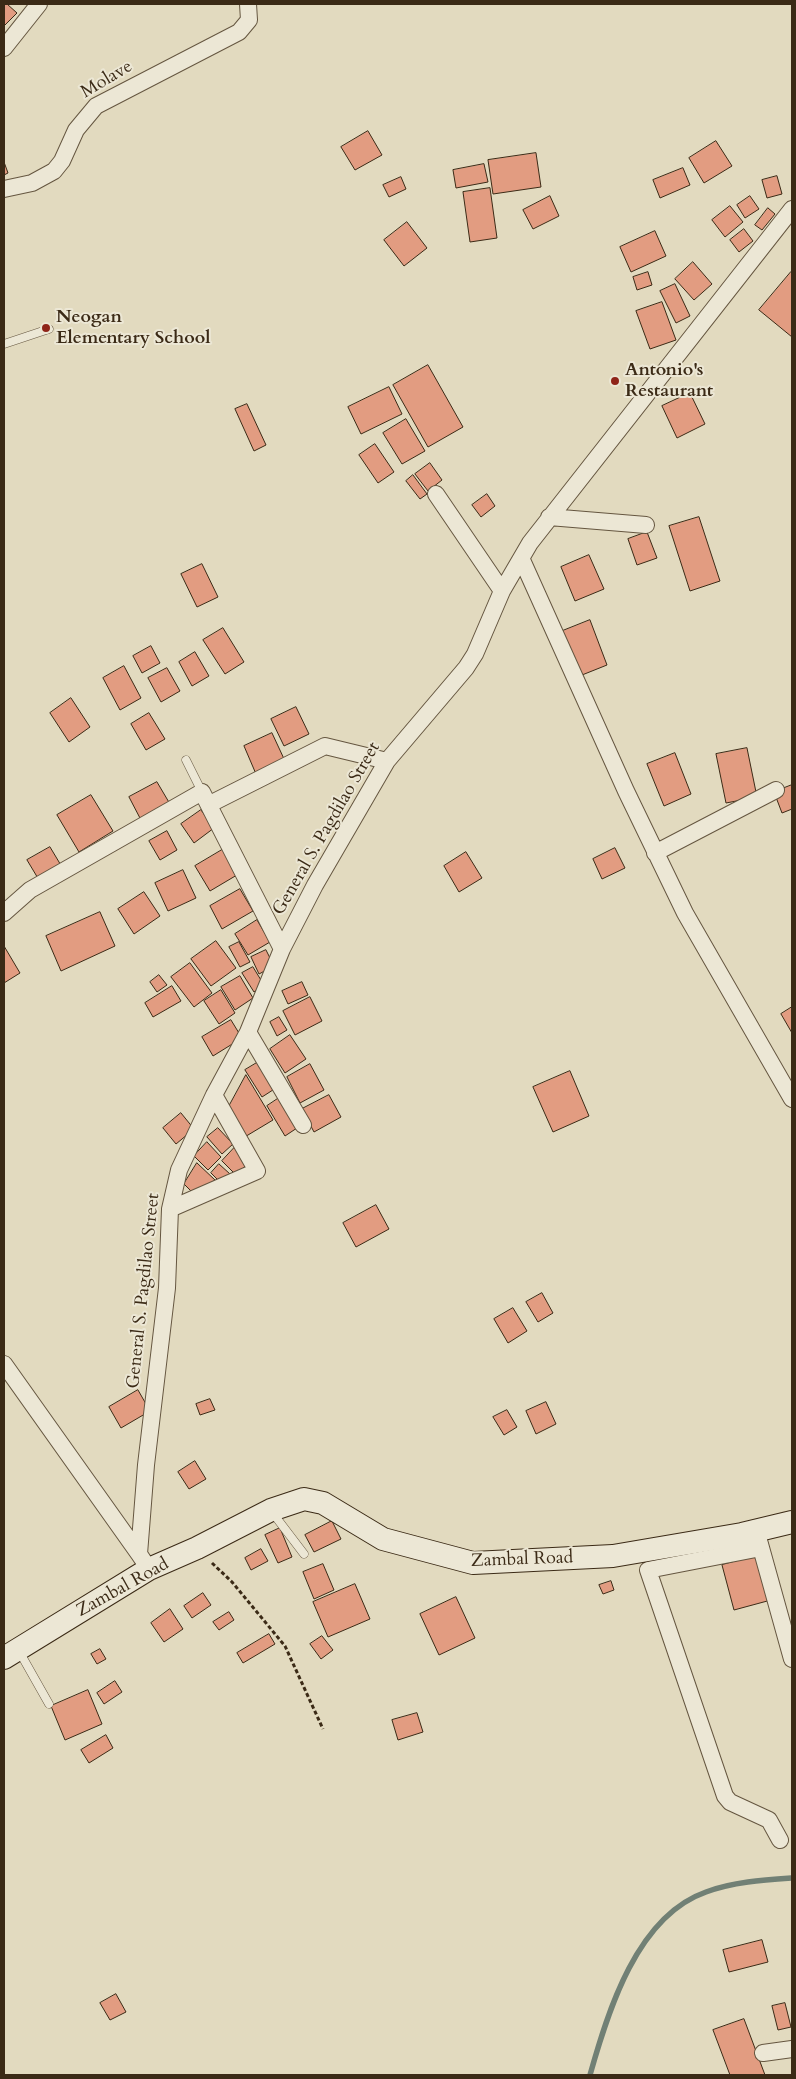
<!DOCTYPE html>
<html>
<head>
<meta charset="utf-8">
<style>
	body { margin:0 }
	#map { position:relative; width:796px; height:2079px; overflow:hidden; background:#e2dabf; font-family:Cardo,serif }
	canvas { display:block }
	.frame { position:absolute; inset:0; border:5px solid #3b2a16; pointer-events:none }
</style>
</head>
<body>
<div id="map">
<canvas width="796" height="2079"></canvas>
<div class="frame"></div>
</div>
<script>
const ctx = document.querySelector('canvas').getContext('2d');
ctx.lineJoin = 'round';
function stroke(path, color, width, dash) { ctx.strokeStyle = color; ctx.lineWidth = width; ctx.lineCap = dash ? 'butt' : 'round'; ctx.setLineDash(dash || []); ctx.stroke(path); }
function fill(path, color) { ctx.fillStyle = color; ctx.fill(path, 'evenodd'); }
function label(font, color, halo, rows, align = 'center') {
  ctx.font = font + ' Cardo,serif'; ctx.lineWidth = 4; ctx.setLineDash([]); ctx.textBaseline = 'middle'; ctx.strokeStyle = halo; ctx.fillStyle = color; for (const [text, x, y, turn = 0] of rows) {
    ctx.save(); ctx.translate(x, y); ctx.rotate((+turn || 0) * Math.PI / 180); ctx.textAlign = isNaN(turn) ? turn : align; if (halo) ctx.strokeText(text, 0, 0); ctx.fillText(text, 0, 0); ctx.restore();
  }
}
const stream = new Path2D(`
	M590 2075C608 2011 637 1916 706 1892 733 1882 763 1880 792 1878`);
const building = new Path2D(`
	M4 4H7L17 13 4 26Z
	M368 131 382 155 355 170 341 147Z
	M716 141 732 166 704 183 689 158Z
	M536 153 541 187 493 194 488 160Z
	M4 162 8 173 4 175Z
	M484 164 488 182 456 188 453 170Z
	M683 168 690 185 660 198 653 180Z
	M777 176 782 194 767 198 762 180Z
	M401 177 406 189 389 197 383 185Z
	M490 188 497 238 470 242 463 192Z
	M550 196 559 216 533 229 523 210Z
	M750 196 759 209 745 218 737 205Z
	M730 206 743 222 725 237 712 220Z
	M768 208 775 214 762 230 755 225Z
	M407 222 427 248 404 266 384 240Z
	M744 229 753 241 739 252 730 240Z
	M655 231 666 256 631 272 620 247Z
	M693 262 712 284 694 300 675 279Z
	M648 272 652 285 637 290 633 277Z
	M791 272 792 273V337L759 310Z
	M675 284 690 316 676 323 660 291Z
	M662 302 676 340 650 349 636 311Z
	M428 365 463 427 428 447 393 385Z
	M389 387 402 414 361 434 348 407Z
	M690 393 705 424 677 438 662 406Z
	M247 404 266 445 254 451 235 409Z
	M406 419 425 451 402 464 383 433Z
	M375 444 394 472 378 483 359 455Z
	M430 463 442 480 428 491 415 474Z
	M413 475 427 494 420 499 406 481Z
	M487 494 495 506 481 517 472 505Z
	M699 517 720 581 690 591 669 526Z
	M647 532 657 558 637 565 628 539Z
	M589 555 604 589 575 601 561 567Z
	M202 564 218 597 197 607 181 574Z
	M590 620 607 665 577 677 560 632Z
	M223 628 244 662 225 674 203 640Z
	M151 646 160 663 142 673 133 656Z
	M195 652 209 676 192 686 179 662Z
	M124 666 141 698 120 710 103 678Z
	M167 668 180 691 161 702 148 678Z
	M71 698 90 727 69 742 50 713Z
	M296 707 309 734 284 746 271 719Z
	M149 713 165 739 146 750 131 724Z
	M272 733 285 761 256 774 244 746Z
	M747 748 757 797 726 803 716 754Z
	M675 753 691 794 664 806 647 764Z
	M157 782 170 804 141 820 129 797Z
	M792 785V809L782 813 774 792Z
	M91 795 113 831 79 852 57 815Z
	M201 810 214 828 194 843 181 824Z
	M167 831 177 850 160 860 149 841Z
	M50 847 62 867 39 880 27 860Z
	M227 847 242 872 210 891 195 866Z
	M615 848 625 868 602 879 593 859Z
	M466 852 482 878 459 892 444 866Z
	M183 870 196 898 168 911 155 883Z
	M240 889 253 911 222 929 210 906Z
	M144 892 160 916 134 934 118 909Z
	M100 912 115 946 61 971 46 936Z
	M257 920 270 942 248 955 235 934Z
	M216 941 236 968 211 986 191 959Z
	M239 942 250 962 240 967 229 947Z
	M4 946 20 973 4 983Z
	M266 950 274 966 259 974 251 957Z
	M190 963 212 993 194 1007 171 977Z
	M253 967 264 985 254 992 242 973Z
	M159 975 167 985 157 992 150 982Z
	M240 976 253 998 235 1010 221 987Z
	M302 982 308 995 288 1004 282 991Z
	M172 986 181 1001 153 1017 145 1003Z
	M221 990 235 1013 219 1024 204 1001Z
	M310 997 322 1021 295 1035 283 1011Z
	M792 1007V1033L781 1014Z
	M279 1017 287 1030 277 1036 270 1022Z
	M231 1020 242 1038 213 1056 202 1037Z
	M290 1035 306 1059 285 1073 270 1049Z
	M260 1061 276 1088 262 1097 245 1070Z
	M310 1064 324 1090 300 1103 287 1077Z
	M570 1071 589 1116 553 1132 533 1087Z
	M246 1075 273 1120 243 1138 227 1110Z
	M329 1095 341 1117 314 1132 302 1109Z
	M279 1098 297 1128 285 1136 267 1106Z
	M181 1113 194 1129 176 1144 163 1128Z
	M218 1128 233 1144 222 1154 207 1137Z
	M207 1142 221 1157 208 1170 194 1156Z
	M236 1146 250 1161 236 1175 222 1161Z
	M197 1163 215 1180 195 1195 184 1184Z
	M219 1164 230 1174 221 1183 211 1173Z
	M376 1205 389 1229 356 1247 343 1223Z
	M542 1293 553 1313 538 1322 526 1302Z
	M513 1308 527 1331 508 1343 494 1319Z
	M138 1390 150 1411 121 1428 109 1407Z
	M210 1399 215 1410 200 1415 196 1404Z
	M546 1402 556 1424 536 1434 526 1411Z
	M507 1410 517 1427 504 1435 493 1417Z
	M195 1461 206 1479 189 1489 178 1472Z
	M332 1521 341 1539 314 1552 305 1535Z
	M280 1528 292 1557 278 1563 265 1535Z
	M261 1549 268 1561 251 1570 245 1558Z
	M759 1555 771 1600 734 1610 722 1565Z
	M323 1564 334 1590 314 1599 303 1572Z
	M611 1581 614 1590 603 1594 599 1585Z
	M355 1584 370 1619 328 1637 313 1602Z
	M203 1593 211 1605 192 1618 184 1606Z
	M456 1597 475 1638 439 1655 420 1614Z
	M170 1609 183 1629 164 1642 151 1623Z
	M229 1612 234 1620 219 1630 213 1622Z
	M269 1634 275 1644 243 1663 237 1653Z
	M322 1636 333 1650 321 1659 310 1644Z
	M100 1649 106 1659 97 1664 91 1654Z
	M115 1681 122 1692 104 1704 97 1693Z
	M88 1690 102 1724 65 1740 51 1706Z
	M417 1713 423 1732 398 1740 392 1720Z
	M106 1735 113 1748 89 1763 81 1750Z
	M762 1940 768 1962 729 1972 723 1950Z
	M116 1994 126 2012 110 2020 100 2003Z
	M785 2003 791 2027 778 2030 772 2006Z
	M744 2019 765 2075H730L713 2030Z`);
const path = new Path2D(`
	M212 1563 232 1582 285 1646 323 1729`);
const lane = new Path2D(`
	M4 344 49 329
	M186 760 202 792
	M272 1512 304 1554
	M19 1651 49 1704`);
const street = new Path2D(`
	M4 48 39 4
	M4 189 32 183 54 171 62 161 76 130 96 106 239 32 249 20 248 4
	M436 494 502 591
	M549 517 646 525
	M522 560 626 791 685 913 792 1099
	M210 804 325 746 387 761
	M655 853 776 790
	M4 913 30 890 202 792 282 949
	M248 1032 303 1125
	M170 1209 257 1171 214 1095
	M4 1364 139 1554
	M758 1537 792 1659
	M761 1548 648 1570 725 1796 730 1802 769 1820 780 1840
	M149 1569 139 1554 146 1465 167 1288 170 1209 179 1170 214 1095 248 1032 282 949 315 885 387 761 466 668 475 654 502 591 530 543 792 209
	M763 2053 792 2049`);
const secondary = new Path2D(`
	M4 1658 149 1569 197 1548 271 1510 304 1499 323 1503 383 1539 473 1563 613 1556 742 1534 792 1522`);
const markers = [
	[46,328,5,"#8f2418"],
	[615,381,5,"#8f2418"]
];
const streetNames = [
	["Molave",107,80,-31],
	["General S. Pagdilao Street",327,829,-60],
	["General S. Pagdilao Street",144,1291,-84],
	["Zambal Road",522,1560,-2],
	["Zambal Road",123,1588,-29]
];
const poiNames = [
	["Neogan",56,318],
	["Elementary School",56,339],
	["Antonio's",625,371],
	["Restaurant",625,392]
];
stroke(stream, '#718075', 5.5);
fill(building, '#e29c81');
stroke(building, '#3b2a16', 1);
stroke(lane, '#655640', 9);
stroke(street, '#655640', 18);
stroke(secondary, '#3b2a16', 24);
stroke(path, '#3b2a16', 3, [4, 2.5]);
stroke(lane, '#ece7d5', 8);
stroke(street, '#ece7d5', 16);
stroke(secondary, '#ece7d5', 22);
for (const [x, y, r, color] of markers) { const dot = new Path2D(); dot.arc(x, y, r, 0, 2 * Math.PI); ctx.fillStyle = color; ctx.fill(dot); stroke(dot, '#ece7d5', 2); }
label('18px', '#3b2a16', '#ece7d5', streetNames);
label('bold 18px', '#3b2a16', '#ece7d5', poiNames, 'left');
</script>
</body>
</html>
